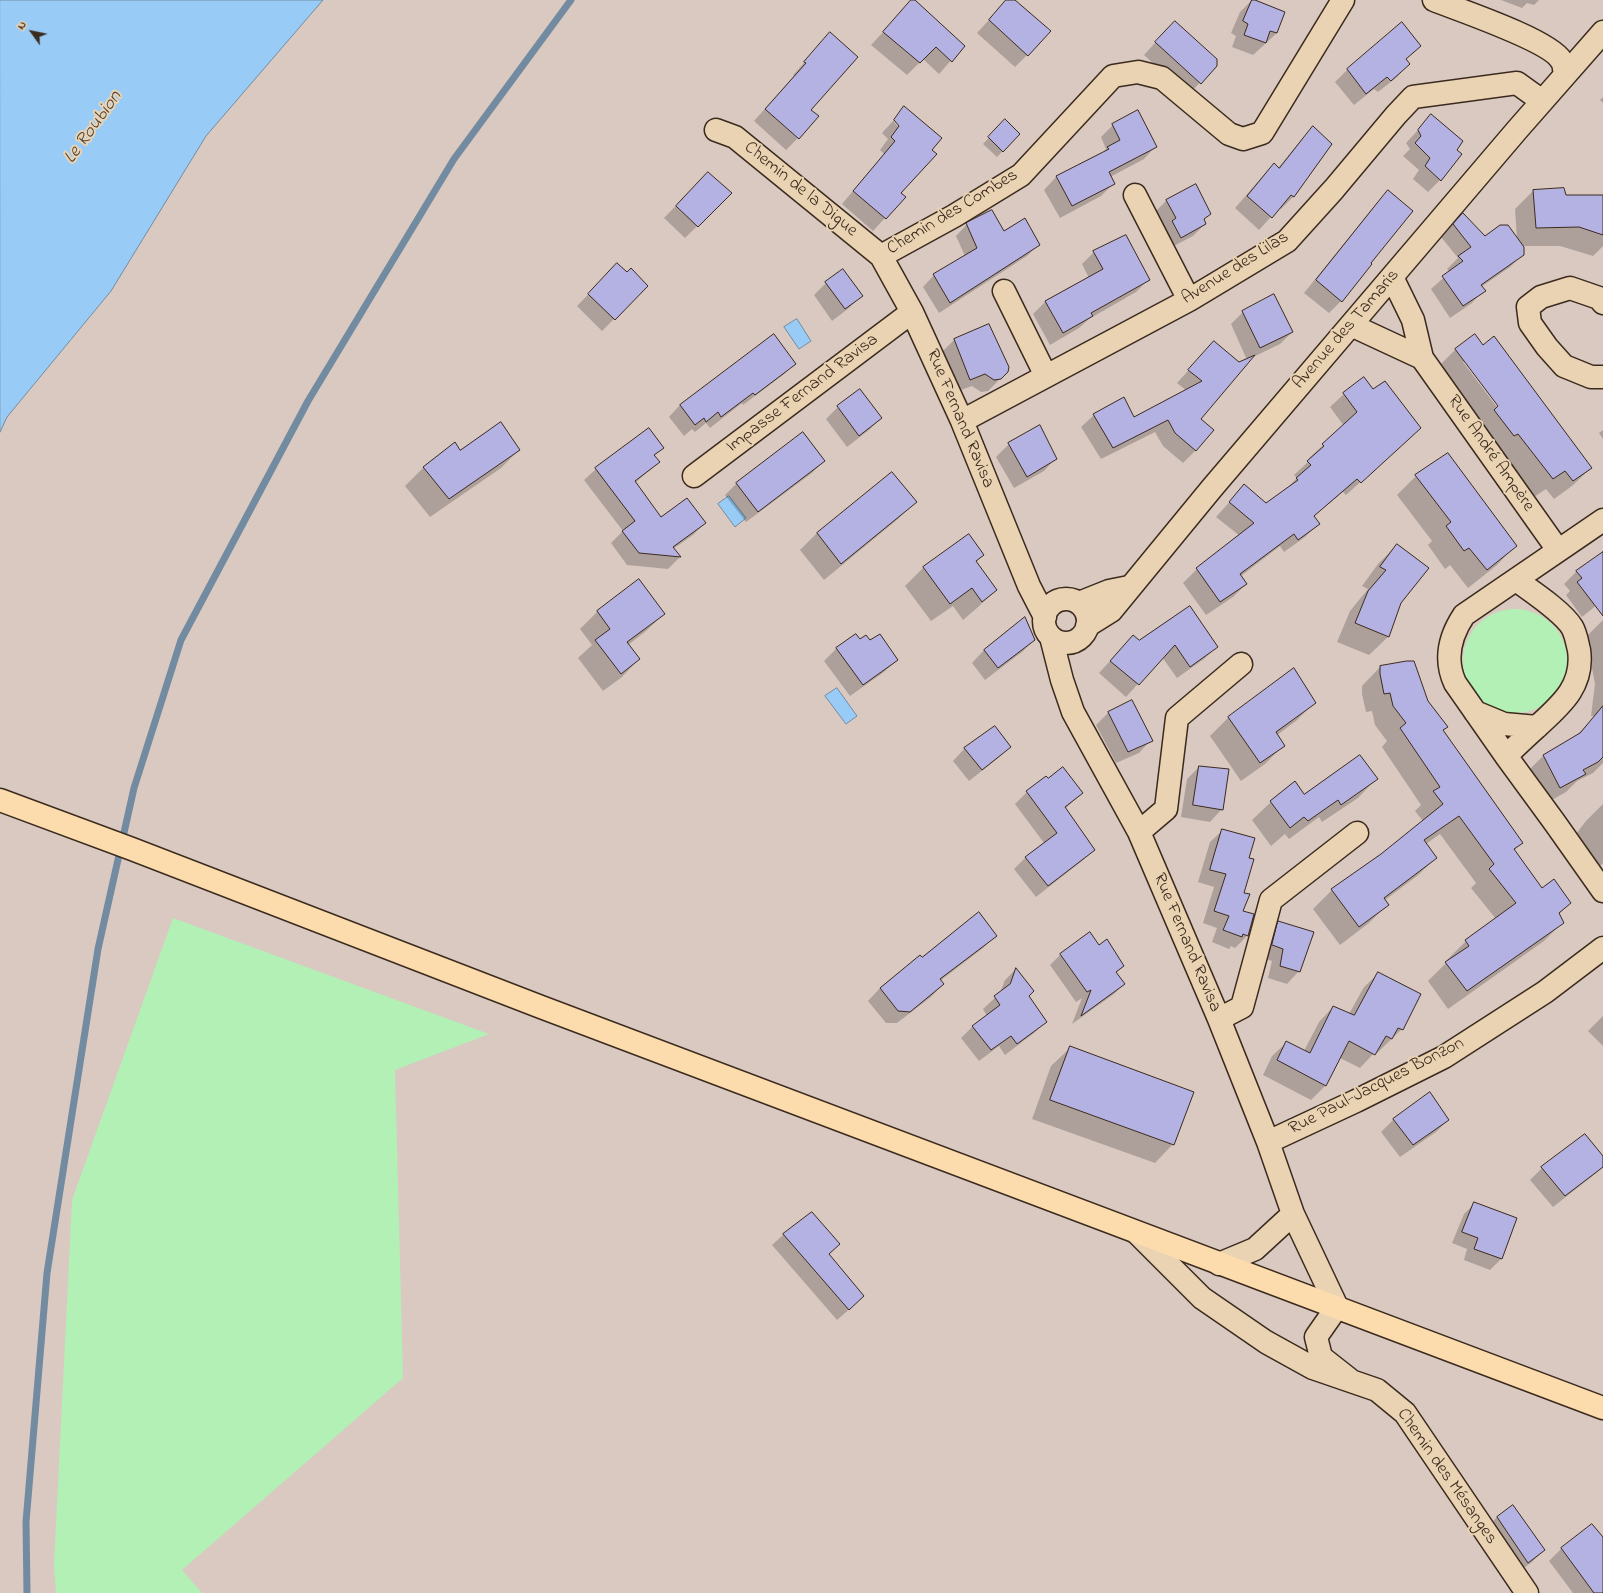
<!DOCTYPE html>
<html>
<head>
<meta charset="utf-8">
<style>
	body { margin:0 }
	#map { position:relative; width:1603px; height:1593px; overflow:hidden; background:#d9c9c1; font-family:"Indie Flower",sans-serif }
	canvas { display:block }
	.north { position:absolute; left:12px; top:12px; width:40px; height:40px; -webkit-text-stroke:3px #e9d3b2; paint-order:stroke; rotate:303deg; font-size:11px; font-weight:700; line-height:16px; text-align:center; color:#3b2a1e }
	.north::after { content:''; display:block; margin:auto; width:14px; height:18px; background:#3b2a1e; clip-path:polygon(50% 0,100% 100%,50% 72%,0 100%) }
</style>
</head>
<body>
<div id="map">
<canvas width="1603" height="1593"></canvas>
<div class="north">N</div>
</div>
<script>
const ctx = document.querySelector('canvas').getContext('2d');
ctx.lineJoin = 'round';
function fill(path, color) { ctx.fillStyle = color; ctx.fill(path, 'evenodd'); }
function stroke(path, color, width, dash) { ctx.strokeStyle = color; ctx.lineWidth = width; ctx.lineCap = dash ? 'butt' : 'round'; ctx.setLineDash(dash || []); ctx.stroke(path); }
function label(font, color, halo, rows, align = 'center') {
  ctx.font = font + ' "Indie Flower",sans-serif'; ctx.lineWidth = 4; ctx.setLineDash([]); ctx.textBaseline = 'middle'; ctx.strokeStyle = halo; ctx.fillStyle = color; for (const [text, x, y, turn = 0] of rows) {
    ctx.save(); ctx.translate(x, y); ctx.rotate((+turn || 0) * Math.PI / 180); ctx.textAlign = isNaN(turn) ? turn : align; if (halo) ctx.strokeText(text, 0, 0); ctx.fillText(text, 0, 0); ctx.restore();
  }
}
const green = new Path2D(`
	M1463 661a52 52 0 1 1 104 0a52 52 0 1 1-104 0Z
	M173 918 489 1034 395 1070 403 1378 182 1570 202 1593H56L54 1565 72 1200Z`);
const water = new Path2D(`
	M0 0H323L206 136 111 291 7 417 0 432Z
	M797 319 811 341 799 349 784 327Z
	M729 496 746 518 735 527 718 504Z
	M837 688 857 716 846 724 825 696Z`);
const shadow = new Path2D(`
	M913 0 964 46 939 74 923 59 907 75 871 45Z
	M1007 0H1014L1027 55 1015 67 977 33Z
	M1252 0 1277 33 1253 55 1232 47 1236 36 1231 33 1240 12Z
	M1501 0H1539L1534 5 1527 3 1522 8Z
	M830 34 810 110 798 138 786 150 754 121 794 76 793 75Z
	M1163 34 1216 66 1188 95 1144 55Z
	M1420 46 1405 60 1409 64 1397 77 1378 92 1374 89 1354 105 1335 82 1348 69Z
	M1603 97V103L1600 100Z
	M905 108 930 150 900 193 904 197 873 231 842 204 884 154 880 150 888 139 882 133ZM894 121 899 124 902 131 894 122Z
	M1431 116 1456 150 1461 154 1440 180 1428 192 1413 179 1419 170 1403 156 1410 149 1406 143Z
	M1005 120 1019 134 997 157 983 144Z
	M1113 125 1156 146 1144 159 1110 177 1113 184 1101 196 1060 218 1044 190 1056 177 1101 154 1106 149 1101 137Z
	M1313 128 1331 144 1293 197 1281 209 1279 208 1259 230 1235 208 1262 177 1274 164 1278 168 1301 140Z
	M696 185 730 194 685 238 664 218Z
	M1534 190 1565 196 1603 197V246L1593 256 1560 246H1523V254L1510 267 1481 287 1484 290 1472 303 1450 318 1431 289 1450 272 1447 269 1458 258 1441 237 1463 214 1485 237 1517 239 1515 209Z
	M1388 191 1370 264 1341 301 1329 313 1304 293 1376 204Z
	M1166 201 1209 214 1203 220 1205 224 1193 236 1168 249 1154 213Z
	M967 224 1038 245 1027 256 939 313 923 287 934 275 965 256 956 236Z
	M1094 252 1148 280 1136 292 1089 319 1079 328 1050 345 1033 314 1045 302 1089 278 1082 264Z
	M627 274 647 286 602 331 577 306 606 276Z
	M826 283 861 296 849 308 832 321 814 295Z
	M1243 312 1292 332 1280 344 1251 358 1199 419 1213 430 1195 451 1183 463 1163 446 1155 432 1101 459 1081 427 1094 415 1134 418 1187 391 1177 383 1214 342 1238 364 1247 360 1231 324Z
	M1475 335 1482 346 1591 468 1572 486 1554 499 1546 489 1534 497 1437 368 1455 350ZM1463 362H1465L1502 410 1500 411Z
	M955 339 1007 372 988 391 981 392 972 386 958 391 942 352Z
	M794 364 783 375 743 405 742 403 710 428 706 423 695 432 692 429 684 436 669 417 680 405Z
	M860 391 881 418 869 430 847 447 826 419 838 407Z
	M1373 391 1420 428 1346 495 1343 492 1313 517 1318 524 1305 537 1284 552 1280 546 1241 576 1246 584 1233 597 1206 615 1183 583 1197 569 1240 536 1216 517 1244 486 1266 504 1284 491 1297 478 1294 475 1310 460 1309 458 1344 426 1330 407 1344 394Z
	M1603 430V439L1599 433Z
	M455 444 460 451 519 450 501 468 430 517 405 486 423 468Z
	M1009 444 1056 458 1044 471 1014 488 996 457Z
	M663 448 654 456 659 462 635 483 661 518 705 523 693 535 673 549 680 557 668 569 627 565 611 543 623 531 584 480 596 469Z
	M1448 454 1515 546 1497 565 1468 588 1450 565 1445 569 1428 545 1432 541 1397 495 1416 476Z
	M824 461 812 473 746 522 725 495 737 483Z
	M915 502 898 519 824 580 800 550 817 533Z
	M968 536 983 555 976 562 996 590 977 608 963 620 953 606 931 621 905 586 923 568Z
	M1397 545 1400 603 1388 637 1369 655 1337 642 1350 611 1368 589 1362 586 1378 564Z
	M1597 558 1603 564V600L1582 617 1566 595 1570 591 1564 584 1576 572Z
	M639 581 664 614 646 631 628 645 639 659 622 677 603 691 578 658 592 645 580 629 597 612Z
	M1025 619 1034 640 1022 652 985 680 972 663 984 650Z
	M1603 620V763L1593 773 1577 781 1566 792 1541 806 1525 774 1543 756 1575 737 1595 716H1591L1595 684 1586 637Z
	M856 635 860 640 869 641 897 660 884 672 850 696 824 661 836 649Z
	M1133 636 1139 642 1216 647 1204 659 1177 678 1162 657 1126 697 1099 673Z
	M1380 667 1427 701 1446 727 1442 731 1521 843 1514 851 1542 890 1570 903 1559 914 1563 922 1544 941 1448 1009 1428 981 1448 961 1447 960 1466 941 1496 919 1471 888 1476 883 1440 834 1426 844 1436 858 1417 876 1385 900 1387 905 1369 923 1340 945 1313 909 1332 890 1382 855 1423 821 1415 811 1421 805 1382 747 1387 741 1375 725 1372 711 1366 712 1362 694V686Z
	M1293 670 1315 702 1296 721 1277 735 1284 745 1265 764 1241 781 1210 736 1228 718Z
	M1109 712 1151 740 1139 753 1116 763 1096 725Z
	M1009 747 997 759 969 781 953 761 965 748Z
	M1199 767 1222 809 1210 822 1181 817 1187 779Z
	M1046 777 1082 793 1065 809 1094 850 1082 861 1036 897 1014 869 1026 857 1044 843 1015 804 1027 792Z
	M1376 779 1358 798 1322 822 1319 817 1289 839 1285 834 1271 846 1252 820 1271 802 1295 783 1304 795Z
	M1603 804V863L1594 872 1566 847 1586 821Z
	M1223 830 1248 858 1242 893V912L1247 936 1235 948 1231 946 1229 949 1212 942 1217 928 1203 923 1214 887 1198 882 1210 842Z
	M1278 922 1299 971 1287 984 1268 978 1272 961 1260 957 1266 935Z
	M1090 934 1099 947 1123 966 1116 973 1124 984 1114 994 1072 1024 1082 998 1076 1002 1050 965 1060 955Z
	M995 936 983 948 940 981 943 984 931 997 897 1023H886L868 1001 880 988 920 956 922 958Z
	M1016 969 1028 996 1046 1021 1034 1033 1005 1055 999 1046 979 1061 961 1038 973 1026 987 1016 983 1009 1000 993 1005 980Z
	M1379 973 1402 1029 1377 1053 1375 1052 1360 1068 1340 1058 1326 1085 1311 1100 1263 1075 1272 1056 1287 1042 1304 1051 1319 1022 1333 1007 1349 1014 1364 987Z
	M1603 1016V1046L1588 1031Z
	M1070 1048 1173 1144 1155 1163 1032 1119 1051 1066Z
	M1394 1119 1448 1120 1436 1132 1400 1157 1381 1132Z
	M1584 1135 1603 1158V1167L1595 1174 1553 1207 1530 1180 1542 1168Z
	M1475 1203 1515 1218 1501 1259 1490 1270 1464 1260 1467 1249 1452 1243 1464 1214Z
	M812 1213 828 1255 852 1307 837 1320 772 1245 783 1235Z
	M1497 1517 1544 1550 1532 1562 1516 1574 1485 1530Z
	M1592 1525 1603 1539V1593H1573L1549 1561 1561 1549Z`);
const stream = new Path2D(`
	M27 1593 26 1522 47 1273 98 949 134 788 181 640 308 401 454 159 571 0`);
const building = new Path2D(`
	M911 0H915L965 46 952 62 936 47 920 63 883 32Z
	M1006 0H1015L1051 31 1028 56 989 20Z
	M1252 0H1255L1285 12 1277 33 1270 31 1266 43 1244 35 1248 24 1243 21Z
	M1175 21 1217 59V66L1201 84 1155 42Z
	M1402 22 1421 46 1406 59 1410 64 1391 81 1387 77 1366 94 1347 69Z
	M830 32 858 57 811 110 819 116 799 139 765 109 806 63 804 62Z
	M904 106 942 138 932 150 937 154 901 193 906 197 886 219 853 191 895 141 891 137 899 126 894 120Z
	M1138 110 1157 147 1109 172 1115 184 1072 206 1056 176 1109 149 1107 147 1120 140 1112 124Z
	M1431 114 1463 141 1457 150 1462 154 1441 181 1425 166 1430 158 1415 143 1421 136 1418 130Z
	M1005 119 1020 134 1003 152 988 137Z
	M1313 126 1332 144 1294 197 1291 195 1272 218 1247 196 1274 163 1279 168Z
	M708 172 732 193 698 227 676 206Z
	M1196 184 1211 214 1204 219 1206 224 1181 238 1172 221 1176 218 1166 200Z
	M1564 188 1566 195H1603V235L1579 227 1536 228 1533 190Z
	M1388 190 1413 211 1371 263 1372 264 1342 302 1316 280Z
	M992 210 1004 231 1025 218 1040 245 950 303 933 274 977 248 966 223Z
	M1463 213 1485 236 1500 225H1508L1524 247V255L1481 285 1486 291 1463 306 1442 276 1463 261 1458 256 1471 247 1453 224Z
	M1126 235 1150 280 1091 313 1093 316 1063 333 1045 301 1103 269 1093 251Z
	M617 263 627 272 631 268 648 286 615 320 588 294Z
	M843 269 863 296 845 309 825 282Z
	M1274 294 1293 332 1260 348 1242 311Z
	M989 324 1009 367 1008 372 1001 379 994 380 985 374 970 380 954 339Z
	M774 334 796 364 755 395 753 393 721 417 718 412 706 422 704 418 695 425 680 405Z
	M1475 334 1483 345 1494 336 1592 468 1573 481 1565 471 1553 479 1518 434 1514 436 1494 410 1498 406 1455 349Z
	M1214 341 1239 362 1255 355 1201 419 1214 430 1196 451 1175 433 1168 420 1113 448 1093 414 1124 397 1134 417 1202 381 1188 370Z
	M1364 377 1373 389 1385 381 1421 428 1361 483 1357 479 1314 516 1320 524 1298 540 1294 534 1240 574 1247 584 1220 602 1196 568 1254 523 1229 502 1244 484 1266 503 1298 480 1296 478 1311 465 1307 461 1324 446 1322 444 1357 412 1343 393Z
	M860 389 882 418 859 436 837 406Z
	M501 422 520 450 449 499 423 467 455 442 460 450Z
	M1040 425 1057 459 1027 477 1008 443Z
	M649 428 664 448 654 455 660 462 635 481 661 517 687 498 706 523 673 547 681 557 639 553 622 531 635 521 595 468Z
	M803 432 825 461 758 512 736 483Z
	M1448 453 1517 546 1487 570 1469 548 1464 551 1446 526 1451 522 1415 475Z
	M892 472 917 502 841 564 817 533Z
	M969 534 984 555 976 561 997 590 982 602 972 588 950 604 923 567Z
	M1397 544 1429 568 1401 603 1389 637 1355 623 1368 591 1386 570 1380 567Z
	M1603 552V616L1577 582 1582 578 1576 571Z
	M639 579 665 614 627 642 640 659 621 674 595 640 610 629 597 611Z
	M1190 606 1218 647 1190 667 1175 645 1139 685 1110 661 1133 635 1139 640Z
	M1025 617 1035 640 998 668 984 650Z
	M856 634 860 639 866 635 870 640 880 634 898 660 863 685 836 648Z
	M1407 661H1414L1428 701 1448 727 1443 730 1523 843 1514 849 1542 888 1554 879 1571 903 1559 913 1564 923 1467 991 1445 962 1469 946 1465 940 1516 903 1489 869 1494 864 1459 816 1424 840 1437 858 1384 898 1389 905 1359 927 1331 889 1381 854 1443 804 1433 791 1440 787 1400 728 1406 723 1393 706 1390 693 1384 694 1380 674V666Z
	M1294 668 1316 703 1276 732 1285 746 1260 763 1228 717Z
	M1132 700 1153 741 1128 752 1108 712Z
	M1603 706V757L1598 762 1583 770 1586 774 1560 788 1543 755 1580 733Z
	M995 726 1011 747 982 770 964 748Z
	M1360 755 1378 779 1341 805 1338 800 1308 821 1304 817 1290 828 1270 801 1295 781 1304 794Z
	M1199 766 1229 769 1223 810 1193 805Z
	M1063 767 1083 793 1065 807 1095 850 1048 886 1025 857 1057 833 1026 791 1046 776 1048 778Z
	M1222 829 1255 838 1249 858 1254 859 1244 893 1250 894 1243 911 1254 914 1248 936 1243 934 1242 937 1223 930 1229 916 1214 911 1226 874 1210 870Z
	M979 912 997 936 940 979 944 984 910 1012 898 1011 880 988 920 955 922 957Z
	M1278 921 1314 932 1300 972 1280 966 1283 949 1272 945Z
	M1090 932 1099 945 1107 939 1124 966 1116 972 1125 984 1081 1016 1091 990 1087 992 1060 954Z
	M1016 968 1034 991 1029 996 1047 1022 1017 1044 1011 1036 991 1050 972 1026 1000 1005 994 996 1010 984Z
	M1378 972 1421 994 1403 1030 1398 1028 1392 1039 1386 1036 1375 1055 1349 1041 1326 1086 1277 1060 1286 1041 1310 1053 1333 1006 1354 1015Z
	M1070 1046 1194 1092 1174 1145 1050 1100Z
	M1430 1092 1449 1120 1413 1145 1393 1119Z
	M1585 1134 1603 1156V1167L1565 1196 1541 1167Z
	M1474 1202 1517 1218 1502 1259 1474 1249 1478 1238 1462 1232Z
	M812 1212 840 1244 829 1254 864 1296 849 1310 783 1234Z
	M1513 1505 1545 1550 1528 1563 1497 1517Z
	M1592 1524 1603 1537V1593H1594L1561 1548Z`);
const minor = new Path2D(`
	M1434 0C1459 10 1549 40 1561 60 1564 63 1564 70 1565 75
	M716 130 735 137 881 256 912 312 962 421 1029 586 1045 617
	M1135 195 1189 300
	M881 256 954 216 1021 175 1113 76 1138 72 1162 78 1229 134 1243 139 1262 133 1343 0
	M1392 277 1413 320 1422 358 1558 550
	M1004 291 1046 376
	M1603 303 1599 298 1570 288 1541 297 1528 307 1530 323 1547 347 1564 366 1591 377H1603
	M1351 325 1422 358
	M962 421 1189 300 1287 241 1334 189 1396 115 1413 97 1517 83 1542 101
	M694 476 912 312
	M1516 580C1531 591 1562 611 1572 627 1576 634 1577 642 1579 650 1584 685 1562 704 1539 725 1528 735 1517 745 1506 756L1455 683C1444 659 1450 636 1464 615L1603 520
	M1044 621a22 22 0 1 1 44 0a22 22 0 1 1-44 0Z
	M1079 603 1109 591 1129 587
	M1087 626 1111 611 1212 488 1517 130 1603 32
	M1051 637 1062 680 1073 712 1139 832 1219 1019 1268 1142 1293 1214 1337 1307 1316 1337 1321 1357 1349 1379
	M1475 712 1504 724 1537 727
	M1506 756 1555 823 1603 891
	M1139 832 1166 809 1177 718 1241 664
	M1219 1019 1242 1007 1271 900 1357 833
	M1268 1142 1356 1101 1444 1057 1545 992 1603 948
	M1137 1233 1202 1298 1266 1342 1313 1368 1377 1390 1405 1413 1527 1593
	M1219 1264 1255 1249 1293 1214`);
const primary = new Path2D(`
	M0 800 132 849 541 1007 1603 1408`);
const streetNames = [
	["Chemin de la Digue",800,190,39],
	["Chemin des Combes",953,213,-31],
	["Avenue des Lilas",1236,269,-32],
	["Avenue des Tamaris",1347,330,-49],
	["Impasse Fernand Ravisa",803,394,-37],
	["Rue Fernand Ravisa",959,419,67],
	["Rue André Ampère",1490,454,55],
	["Rue Fernand Ravisa",1186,943,67],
	["Rue Paul-Jacques Bonzon",1377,1087,-27],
	["Chemin des Mésanges",1446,1477,55]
];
const waterNames = [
	["Le Roubion",94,128,-54]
];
fill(green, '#b2f0b6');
fill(water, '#98ccf6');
stroke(water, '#738ba0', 1);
fill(shadow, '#0003');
stroke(stream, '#738ba0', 7);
fill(building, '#b4b1e3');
stroke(building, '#3b2a1e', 1);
stroke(minor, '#3b2a1e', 25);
stroke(primary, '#3b2a1e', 25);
stroke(minor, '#e9d3b2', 22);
stroke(primary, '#fcdcac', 22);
label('18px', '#3b2a1e', '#e9d3b2', streetNames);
label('italic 19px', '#49423e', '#e9d3b2', waterNames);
</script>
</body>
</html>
